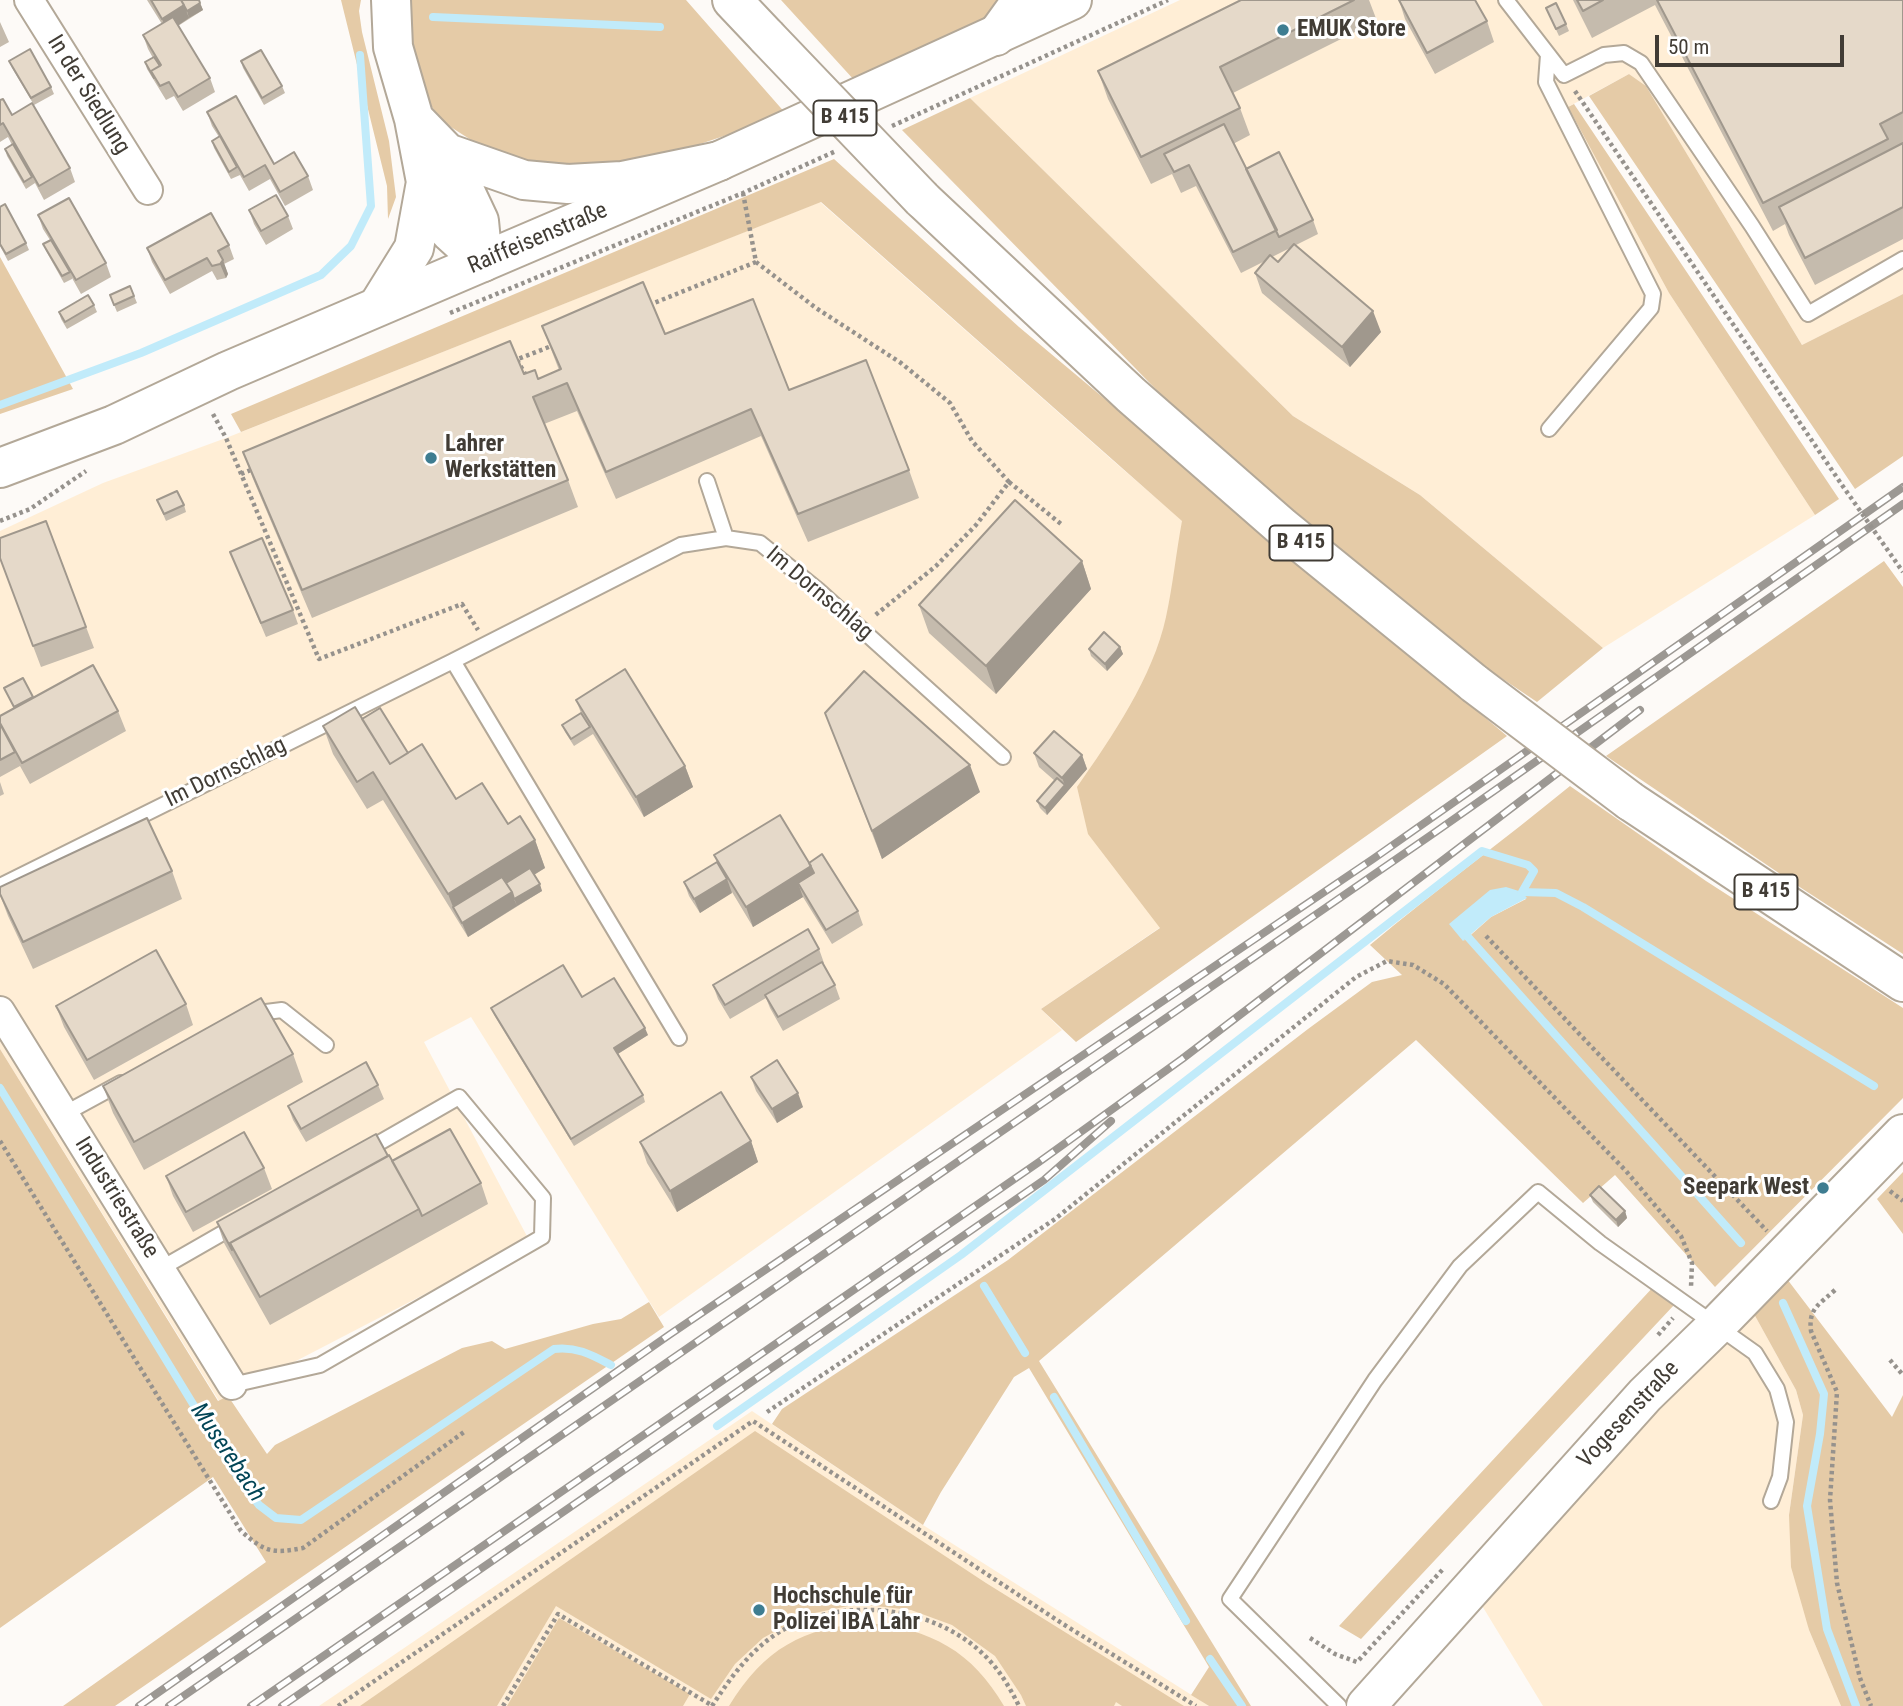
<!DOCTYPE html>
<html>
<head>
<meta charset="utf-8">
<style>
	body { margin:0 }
	#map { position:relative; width:1903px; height:1706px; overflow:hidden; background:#fdfaf7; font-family:"Roboto Condensed",sans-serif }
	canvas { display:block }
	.scale { position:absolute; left:1655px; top:35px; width:189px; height:32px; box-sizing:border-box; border:4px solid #413c35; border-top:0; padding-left:9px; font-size:21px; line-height:24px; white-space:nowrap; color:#413c35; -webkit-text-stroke:5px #fff; paint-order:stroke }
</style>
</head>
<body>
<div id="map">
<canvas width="1903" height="1706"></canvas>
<div class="scale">50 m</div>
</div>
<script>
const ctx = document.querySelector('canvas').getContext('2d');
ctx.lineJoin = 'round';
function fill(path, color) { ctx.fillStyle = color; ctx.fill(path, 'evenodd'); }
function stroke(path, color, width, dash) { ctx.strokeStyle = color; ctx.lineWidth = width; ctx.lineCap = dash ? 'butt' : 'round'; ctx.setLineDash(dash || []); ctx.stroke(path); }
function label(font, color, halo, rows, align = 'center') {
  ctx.font = font + ' "Roboto Condensed",sans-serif'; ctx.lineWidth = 6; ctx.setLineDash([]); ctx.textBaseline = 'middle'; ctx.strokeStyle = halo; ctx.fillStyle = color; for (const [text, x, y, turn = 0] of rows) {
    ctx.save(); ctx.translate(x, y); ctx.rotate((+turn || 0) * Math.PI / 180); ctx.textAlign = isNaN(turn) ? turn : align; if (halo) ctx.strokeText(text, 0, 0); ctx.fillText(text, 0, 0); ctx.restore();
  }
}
const built = new Path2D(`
	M1180 0H1903V294L1802 345 1646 86 1629 74 1568 107 1669 293 1815 515 1603 648 1420 495 1293 416 970 98Z
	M820 202 1111 459 1435 739 1041 1009 1062 1030 659 1317 471 1017 424 1042 529 1240 219 1401 0 1049V531L103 483 226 438Z
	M1754 1314 1796 1390 1803 1415 1789 1515 1809 1630 1841 1706H1543L1481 1604 1690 1371Z
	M752 1411 923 1525 1209 1706H319Z`);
const green = new Path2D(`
	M341 0H361L359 11 362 32 389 141 396 197 388 219 387 186Z
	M408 0H686L787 115 691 147 615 165 563 172 496 156 443 122 417 87Z
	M781 0H1005L975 27 855 81Z
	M1629 74 1646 86 1802 345 1903 294V456L1855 489 1589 96Z
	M970 98 1293 416 1420 495 1603 648 1537 702 1433 632 1184 418 902 130Z
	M1574 104 1839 499 1815 515 1669 293 1568 107Z
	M834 159 1019 327 1507 736 1076 1042 1041 1009 1160 928 1088 834 1077 787C1112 737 1153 677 1166 617 1173 585 1176 553 1182 521L821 202 241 432 231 414Z
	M0 257 73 389 0 414Z
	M1884 561 1903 587V954L1795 884 1606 756Z
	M1570 786 1706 881 1903 1008V1098L1715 1287 1615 1175 1583 1203 1416 1040 1039 1361 1251 1706H1209L1191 1695 1209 1667 1029 1368 1014 1377 941 1492 923 1525 772 1424 782 1409 1008 1260 1308 1029 1372 982 1402 975 1370 945C1436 890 1504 840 1570 786ZM1506 888 1526 899 1491 917 1464 941Z
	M0 1049 218 1401 228 1396 267 1454 275 1445 462 1348 492 1341 505 1349 593 1324 621 1319 649 1302 664 1327 115 1706H63L266 1562 213 1477 0 1628Z
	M1903 1172V1234L1877 1199Z
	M1787 1279 1892 1417 1903 1395V1706H1841L1809 1630 1791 1567 1789 1515 1803 1415 1796 1390 1754 1314Z
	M1655 1285 1674 1305 1361 1639 1339 1626Z
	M755 1431 986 1583 1184 1706H1122L1116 1702 1114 1706H1026L1021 1695 995 1656 952 1625 911 1610 858 1604 805 1615 763 1638 735 1664 711 1699 556 1606 497 1706H360Z
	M559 1618 690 1694 683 1706H507Z
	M868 1623C931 1629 972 1651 1004 1706H729C764 1649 803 1627 868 1623Z`);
const water = new Path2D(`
	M1506 887 1522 892 1527 898 1491 917 1463 941 1449 924 1490 890Z`);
const stream = new Path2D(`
	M433 17 660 27
	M0 405 141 353 321 275 351 246 371 206 360 55
	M1468 937 1741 1243
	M0 1088 237 1476 259 1505 276 1518 301 1520 554 1349C576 1346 592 1355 611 1365
	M984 1286 1025 1353
	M1783 1303 1824 1394 1820 1434 1807 1506 1827 1629 1856 1706
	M1054 1397 1186 1621
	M717 1426 961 1255 1482 851 1528 865 1534 871 1522 892 1556 893 1583 907 1874 1086
	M1210 1659 1242 1706`);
const path = new Path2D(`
	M1575 91 1842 485
	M892 126 1168 0
	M743 193 756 262 816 308 901 363 950 403 972 441 1009 482 976 525 936 566 873 617
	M649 305 756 262
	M450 313 743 193 836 151
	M517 360 527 377
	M513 361 554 345
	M213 414 226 438 319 659 462 604 478 630
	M241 474 253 469
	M1009 482 1061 524
	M0 521 30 509 86 471
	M1486 936 1767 1231
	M0 1141 241 1531C265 1552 272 1554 303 1548L464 1432
	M1890 1191 1903 1201
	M1835 1290C1820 1304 1808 1308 1811 1331L1837 1392 1830 1500 1837 1583 1860 1678 1871 1706
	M1658 1335 1673 1318
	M1890 1360 1903 1375
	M767 1412 1055 1219 1356 977 1387 961 1413 965 1444 984 1626 1171 1681 1236 1692 1263 1691 1287
	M1310 1638 1335 1654 1357 1662 1444 1568
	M338 1706 753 1421 1063 1624 1196 1706
	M503 1706 558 1614 713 1706
	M712 1706C731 1677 751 1649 781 1631 845 1595 939 1605 990 1661 1002 1674 1011 1690 1019 1706`);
const lane = new Path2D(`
	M1506 0 1564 75 1604 55 1624 53 1641 63 1752 226 1808 314 1903 259
	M1548 55 1546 82 1653 294 1651 308 1549 429
	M707 481 726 538
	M453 661 681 545 726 538 760 543 818 590 1003 757
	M0 886 453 661 679 1038
	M250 1014 282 1010 326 1045
	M64 1114 121 1083
	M160 1269 235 1226
	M232 1385 320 1365 542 1237 543 1198 459 1097 365 1151
	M1339 1706 1230 1599 1375 1380 1460 1266 1538 1192 1600 1243 1755 1353 1777 1389 1786 1422 1780 1477 1771 1501`);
const street = new Path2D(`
	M29 0 148 190
	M0 1011 232 1385`);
const secondary = new Path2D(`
	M0 468 114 425 228 371 719 161 1072 0
	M1366 1706 1645 1395 1716 1326 1903 1134`);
const primary = new Path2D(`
	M732 0 767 37
	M996 36 1022 0
	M414 119 447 153 524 180 568 184 622 181 719 161
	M447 153 479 221 483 262
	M426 182 450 232 483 262
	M922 199 1131 395 1282 527 1475 684
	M378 306 414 248 426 182 414 119 393 47 391 0
	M1630 801 1903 982`);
const rail = new Path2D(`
	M139 1706 669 1335 1373 859 1903 487
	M169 1706 1434 833 1903 504
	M251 1706 1039 1162 1182 1059 1640 710
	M282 1706 1044 1180 1111 1121`);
const pathBridge = new Path2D(`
	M1842 485 1903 572`);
const primaryBridge = new Path2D(`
	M767 37 922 199
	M1475 684 1630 801`);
const wall = new Path2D(`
	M147 0H199L203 10 178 26 210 78 215 92 183 111 174 96 166 100 147 69 145 62 153 58 148 49 143 35 162 24Z
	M1241 0H1369L1377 21 1233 93 1240 108 1250 135 1233 144 1246 169 1313 220 1318 234 1296 245 1381 332 1350 367 1262 293 1255 273 1265 261 1241 273 1196 186 1181 193 1172 174 1151 184 1108 99 1098 71ZM1290 248 1278 262 1272 257Z
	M1399 0 1487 21 1494 42 1435 74 1405 19Z
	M1573 0H1903V239L1815 285 1789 235 1785 224 1773 231 1655 5 1592 38Z
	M1546 8 1566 24 1569 31 1559 36Z
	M0 22 9 42 0 47Z
	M9 61 51 87 54 94 34 105 12 68Z
	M241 61 282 86 285 93 264 105 243 68Z
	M0 100 12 115 70 168 75 182 44 200 35 183 26 189 7 156 5 149 12 145 8 137 0 142Z
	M207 112 274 164 308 176 313 190 285 206 270 179 249 191 240 175 231 179 214 148 212 141 219 137 212 126Z
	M0 207 26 243 29 250 8 261 0 246Z
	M249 210 288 216 293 229 266 245 254 224Z
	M38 215 106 263 111 277 81 294 72 278V279L64 283 46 251 43 244 50 240 43 229Z
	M229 245 234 259 224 264 228 274 226 278 217 280 212 271 170 294 152 262 147 248Z
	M130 286 137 303 117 312 110 295Z
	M94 305 97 312 67 329 61 319 59 312Z
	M542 326 665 334 789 390 909 470 919 498 808 542 761 436 616 499 577 411 544 424 568 480 578 507 312 618 253 479 243 452 524 374 538 379 559 370Z
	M157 500 184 505 186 512 166 521Z
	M46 521 94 648 41 667 0 559Z
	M230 552 293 610 298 624 266 637Z
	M1082 561 1091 589 996 694 929 633 919 605Z
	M1120 647 1123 654 1107 671 1091 656 1089 649Z
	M23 678 33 698 118 711 126 731 30 784 20 766 0 777V716L14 708 4 688Z
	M576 700 685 766 693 787 644 817 593 734 574 746 565 732 562 725 581 713Z
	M825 713 980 792 882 859Z
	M362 719 408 753 456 799 508 824 535 840 545 868 534 875 542 891 468 937 383 800 367 809 333 754 323 726Z
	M1034 753 1082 755 1087 769 1047 815 1040 808 1037 801 1055 781 1039 767Z
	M0 782 4 794 0 796Z
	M714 855 809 863 858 911 863 925 832 944 803 897 753 927 732 892 700 913 689 896 684 882 717 862Z
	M172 871 182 899 33 969 8 916 0 895V887Z
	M819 949 824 963H823L835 985 840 999 783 1031 770 1008 766 998 730 1019 718 999 713 985Z
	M582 997 648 1035 618 1054 643 1095 645 1102 574 1146 494 1015 491 1008Z
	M186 1004 193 1025 94 1080 64 1027 56 1006Z
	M293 1054 303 1082 144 1170 113 1113 103 1086Z
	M751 1077 803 1107 777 1123 756 1091Z
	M378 1085 384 1099 306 1142 293 1120 288 1106Z
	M751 1141 758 1162 677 1212 647 1163 640 1142Z
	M388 1156 392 1161 481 1183 488 1204 270 1325 224 1243 217 1222Z
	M264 1168 272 1189 193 1232 173 1196 166 1176Z
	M1590 1195 1625 1211 1627 1218 1618 1227 1593 1202Z`);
const shadedWall = new Path2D(`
	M200 3 203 10 189 18 187 11Z
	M184 5 189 18 167 33 162 19Z
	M223 260 228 274 226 278 220 264Z
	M1373 311 1381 332 1350 367 1342 347Z
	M1082 561 1091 589 996 694 986 666Z
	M1120 647 1123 654 1107 671 1105 664Z
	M1082 755 1087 769 1047 815 1045 808 1065 785 1062 778Z
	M970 765 980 792 882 859 872 831Z
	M685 766 693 787 644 817 636 797Z
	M535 840 545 868 509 890 453 907 448 894Z
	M811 866 819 887 798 883 803 897 753 927 746 907Z
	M727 879 732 893 700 913 694 899Z
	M540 884 542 891 517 906 514 899Z
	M512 892 517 906 468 937 462 923Z
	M645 1028 648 1035 616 1055 614 1048Z
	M798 1093 803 1107 777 1123 772 1109Z
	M751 1141 758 1162 677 1212 670 1191Z
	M1625 1211 1627 1218 1618 1227 1616 1220Z`);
const building = new Path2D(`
	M151 0H181L184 5 162 19Z
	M181 0H199L200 3 187 11Z
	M1241 0H1354L1220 67 1240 108 1141 157 1098 71Z
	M1399 0H1475L1487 21 1427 53Z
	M1577 0H1603L1583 11Z
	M1657 0H1903V112L1880 124 1888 139 1763 203Z
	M1556 3 1566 24 1556 29 1546 8Z
	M173 17 210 78 178 97 169 82 160 86 151 71 161 65 143 35Z
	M30 49 51 87 31 98 9 61Z
	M261 50 282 86 262 98 241 61Z
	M154 57 160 66 151 71 154 78 145 62Z
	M236 96 274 164 294 152 308 176 280 192 265 165 244 177 207 112Z
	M3 99 12 115 32 103 70 168 39 186 3 123 0 125V100Z
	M1224 124 1277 230 1233 252 1189 165 1174 172 1164 154Z
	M220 136 237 167 229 172 212 141Z
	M1903 143V207L1805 258 1779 207Z
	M13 144 32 177 24 182 5 149Z
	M1279 152 1313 220 1279 237 1246 169Z
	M276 195 288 216 261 231 249 210Z
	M69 198 106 263 76 280 38 215Z
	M5 204 26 243 6 254 0 244V207Z
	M211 213 229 245 218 251 223 260 220 264 212 266 207 258 165 280 147 248Z
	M51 240 70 272 62 276 43 244Z
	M1294 244 1373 311 1342 347 1255 273 1270 255 1278 262Z
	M643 282 665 334 753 299 789 390 866 360 909 470 798 514 751 409 606 472 567 383 533 397 568 480 302 590 243 452 510 341 524 374 535 370 538 379 561 369 542 326Z
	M130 286 134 296 114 305 110 295Z
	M88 295 94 305 65 322 59 312Z
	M177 491 184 505 164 514 157 500Z
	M1015 500 1082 561 986 666 919 605Z
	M46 521 86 627 33 646 0 558V538Z
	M262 538 293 610 261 623 230 552Z
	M1104 632 1120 647 1105 664 1089 649Z
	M93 665 118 711 22 763 0 723V716Z
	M625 669 685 766 636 797 576 700Z
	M864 671 970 765 872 831 825 713Z
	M23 678 33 697 14 707 4 688Z
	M355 707 390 764 422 744 456 799 482 783 508 824 520 816 535 840 448 894 373 772 357 782 323 726Z
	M380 708 408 753 390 764 362 719Z
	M581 713 590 727 571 739 562 725Z
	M0 724 15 752 0 760Z
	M1054 731 1082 755 1062 778 1034 753Z
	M1057 778 1065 785 1045 808 1037 801Z
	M780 815 811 866 746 907 714 855Z
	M147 818 172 871 23 942 0 894V887Z
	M822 854 858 911 826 930 798 883 814 873 809 863Z
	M717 862 727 879 694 899 684 882Z
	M530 868 540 884 514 899 512 892 506 883Z
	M502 877 512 892 462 923 453 907Z
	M808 929 819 949 725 1005 713 985Z
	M156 950 186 1004 87 1060 56 1006Z
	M822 962 835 985 778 1017 765 995Z
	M563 965 582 997 614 978 645 1028 614 1048 643 1095 571 1139 491 1008Z
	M261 998 293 1054 134 1142 103 1086Z
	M777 1060 798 1093 772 1109 751 1077Z
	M366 1062 378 1085 301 1129 288 1106Z
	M721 1092 751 1141 670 1191 640 1142Z
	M450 1129 481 1183 422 1216 419 1209 392 1161Z
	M244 1132 264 1168 186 1212 166 1176Z
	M376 1134 388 1156 230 1243 232 1250 217 1222Z
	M389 1155 419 1209 260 1297 230 1243Z
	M1599 1186 1625 1211 1616 1220 1590 1195Z`);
const markers = [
	[1283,30,7,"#3e7d91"],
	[431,458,7,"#3e7d91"],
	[1823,1188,7,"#3e7d91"],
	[759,1610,7,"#3e7d91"]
];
const shields = [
	[845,118,63],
	[1301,543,63],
	[1766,892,63]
];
const shieldNames = [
	["B 415",845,118],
	["B 415",1301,543],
	["B 415",1766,892]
];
const poiNames = [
	["EMUK Store",1297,30],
	["Lahrer",445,445],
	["Werkstätten",445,471],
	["Seepark West",1809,1188,"right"],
	["Hochschule für",773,1597],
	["Polizei IBA Lahr",773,1623]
];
const streetNames = [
	["In der Siedlung",88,95,58],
	["Raiffeisenstraße",538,239,-23],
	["Im Dornschlag",819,594,40],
	["Im Dornschlag",226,773,-26],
	["Industriestraße",116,1198,58],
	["Vogesenstraße",1629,1415,-47]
];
const waterNames = [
	["Muserebach",227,1453,56]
];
fill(built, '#ffeed6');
fill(green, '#e5cba7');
fill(water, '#c1ebfa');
stroke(stream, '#c1ebfa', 8);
stroke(lane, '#b3a898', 18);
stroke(street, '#b3a898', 32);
stroke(secondary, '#b3a898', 42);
stroke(primary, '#b3a898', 42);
stroke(path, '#96928d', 4.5, [3.5, 3.5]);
stroke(lane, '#fff', 14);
stroke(street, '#fff', 28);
stroke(secondary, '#fff', 38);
stroke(primary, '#fff', 38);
stroke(rail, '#9c9893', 8);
stroke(rail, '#fff', 5, [16]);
stroke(primaryBridge, '#b3a898', 42, []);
stroke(pathBridge, '#96928d', 4.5, [3.5, 3.5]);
stroke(primaryBridge, '#fff', 38);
fill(wall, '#c5bbad');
fill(shadedWall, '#a0988d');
fill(building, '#e5d9c9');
stroke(building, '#a0988d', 2);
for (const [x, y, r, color] of markers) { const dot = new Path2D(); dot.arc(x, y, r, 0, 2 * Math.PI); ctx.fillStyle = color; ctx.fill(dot); stroke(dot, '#fff', 2.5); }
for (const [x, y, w] of shields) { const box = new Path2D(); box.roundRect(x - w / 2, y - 17.5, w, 35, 5); ctx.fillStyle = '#fff'; ctx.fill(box); stroke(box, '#413c35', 2); }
label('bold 21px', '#413c35', null, shieldNames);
label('bold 23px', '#413c35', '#fff', poiNames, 'left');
label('23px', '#413c35', '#fff', streetNames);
label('italic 24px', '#024556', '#fff', waterNames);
</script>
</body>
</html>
